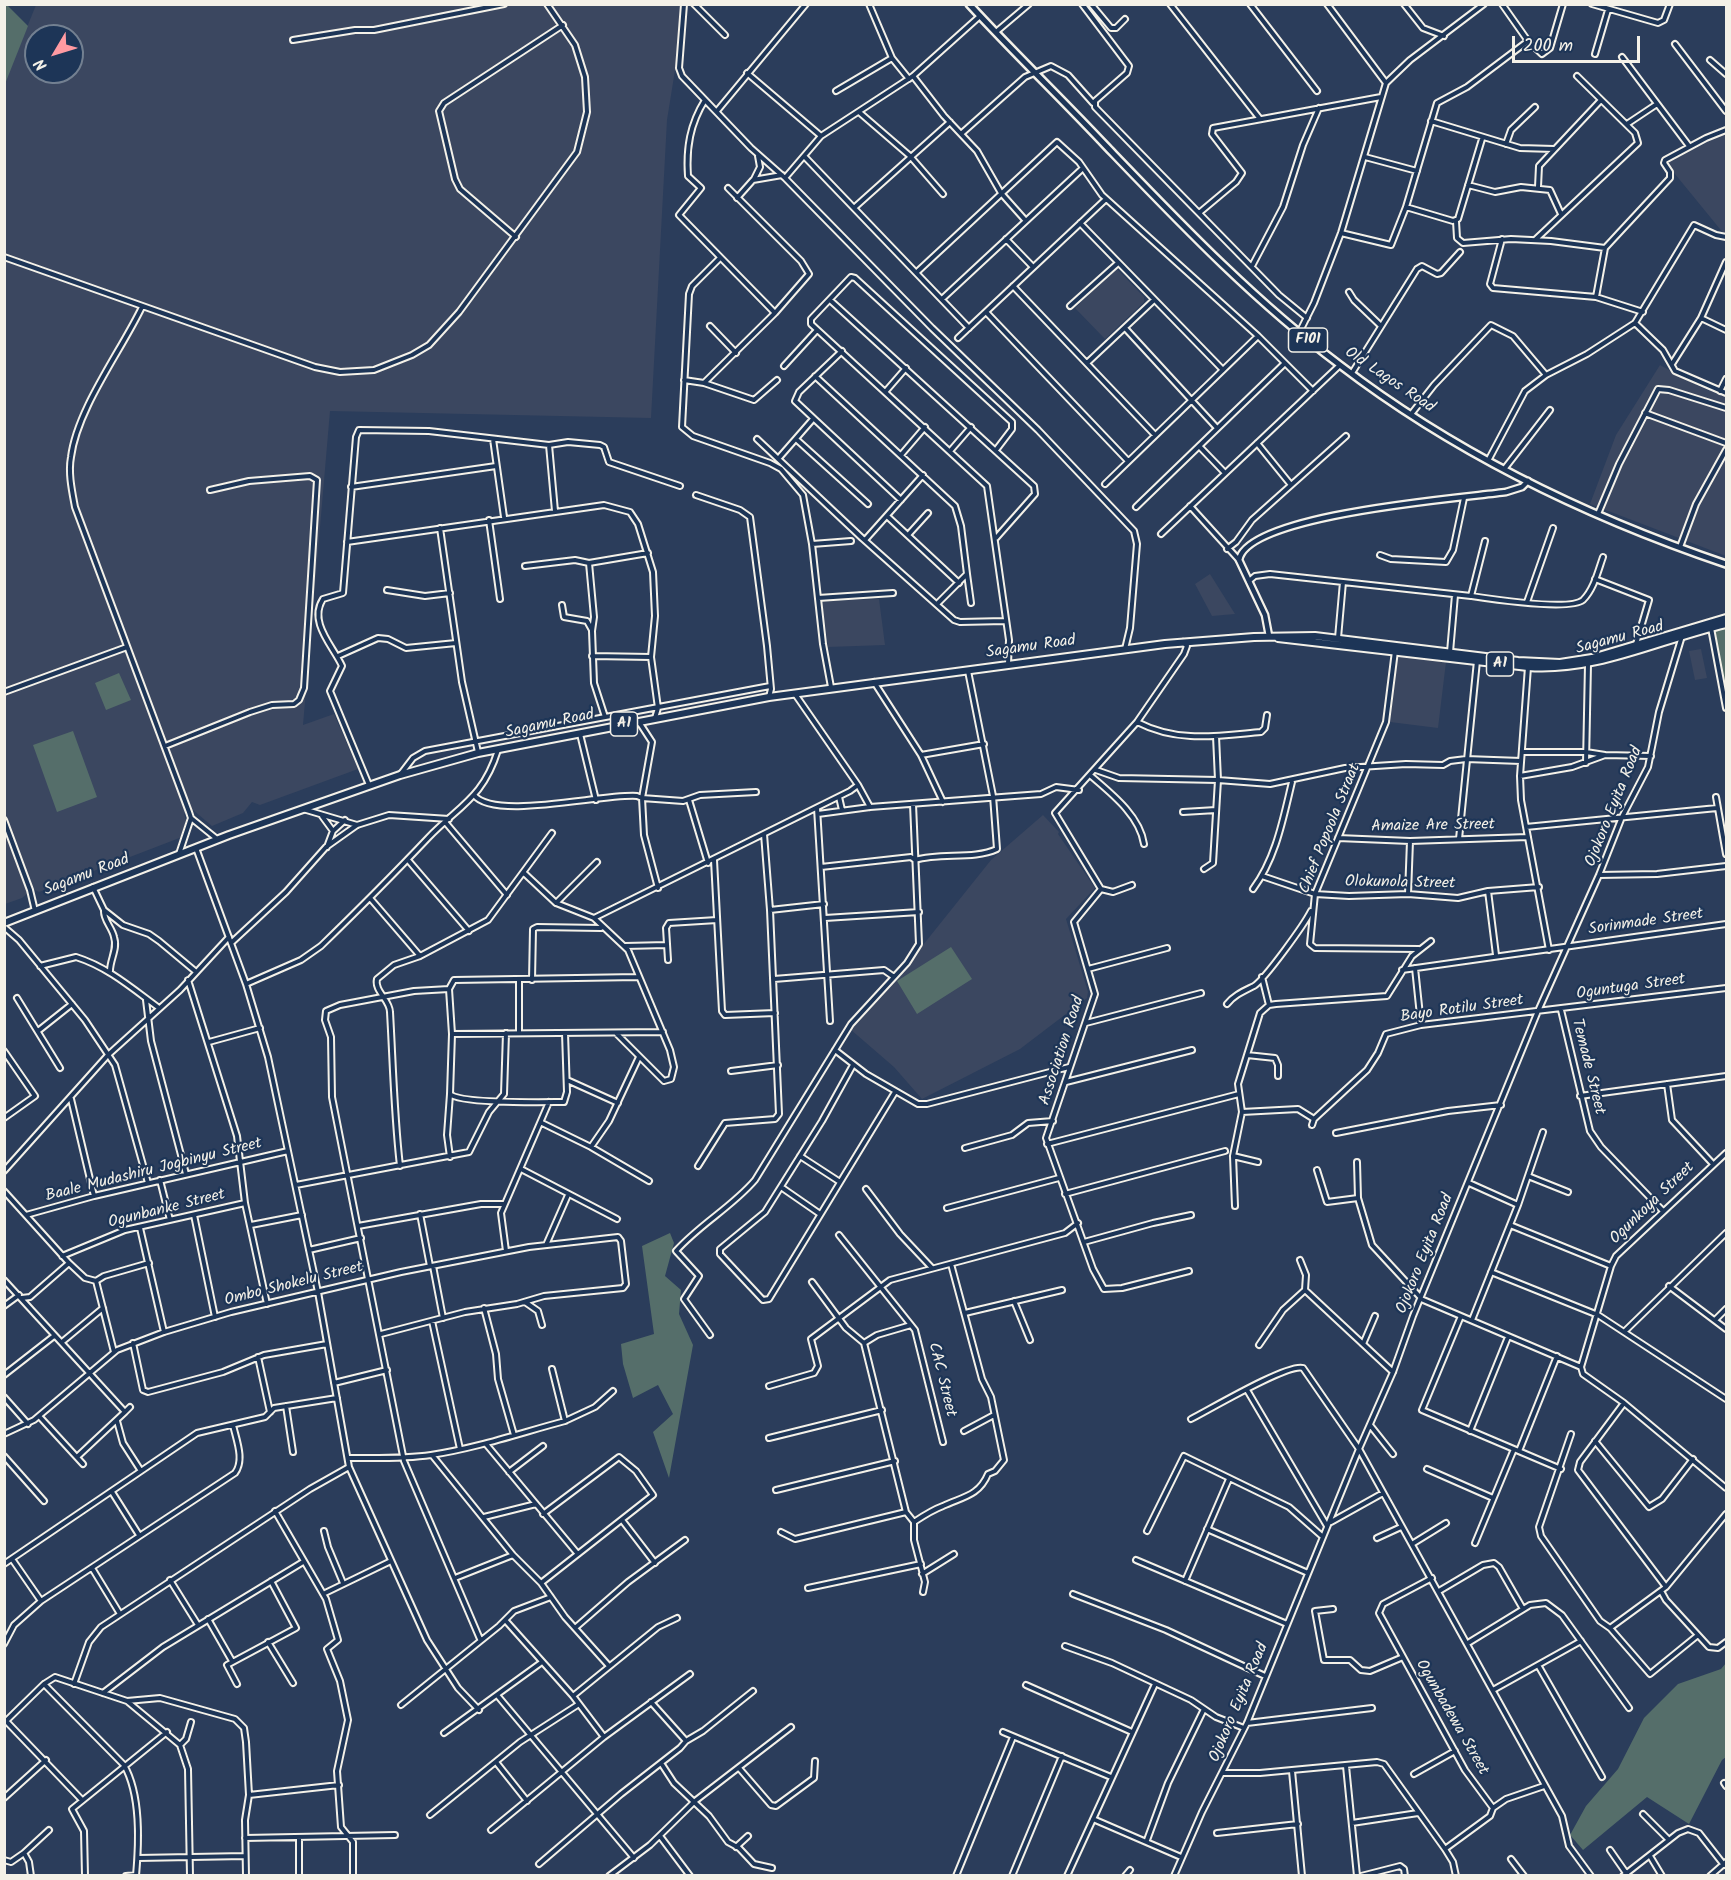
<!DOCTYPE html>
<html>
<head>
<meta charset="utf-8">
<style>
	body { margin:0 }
	#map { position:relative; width:1731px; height:1880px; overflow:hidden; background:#2b3d5b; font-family:Kalam,sans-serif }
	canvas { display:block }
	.frame { position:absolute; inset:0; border:6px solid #f4f1e8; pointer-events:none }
	.north { position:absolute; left:24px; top:24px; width:60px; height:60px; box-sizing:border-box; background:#1d3557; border:2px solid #738091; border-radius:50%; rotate:232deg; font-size:16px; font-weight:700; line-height:24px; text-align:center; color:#f4f1e8 }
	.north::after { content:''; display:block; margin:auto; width:21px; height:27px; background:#ff9aa2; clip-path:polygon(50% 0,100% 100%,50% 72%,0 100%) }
	.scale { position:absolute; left:1512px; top:36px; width:128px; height:27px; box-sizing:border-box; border:3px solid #f4f1e8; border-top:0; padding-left:8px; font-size:18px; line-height:21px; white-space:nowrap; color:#f4f1e8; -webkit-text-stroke:4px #1d3557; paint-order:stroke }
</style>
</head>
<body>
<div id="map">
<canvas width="1731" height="1880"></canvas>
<div class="frame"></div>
<div class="north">N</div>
<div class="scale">200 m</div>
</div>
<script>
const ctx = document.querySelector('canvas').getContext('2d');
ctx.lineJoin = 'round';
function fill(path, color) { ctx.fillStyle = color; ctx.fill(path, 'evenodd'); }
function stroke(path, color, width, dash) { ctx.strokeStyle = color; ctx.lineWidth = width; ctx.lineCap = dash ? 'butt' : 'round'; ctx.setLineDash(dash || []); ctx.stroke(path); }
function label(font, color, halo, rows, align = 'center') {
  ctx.font = font + ' Kalam,sans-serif'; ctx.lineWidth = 4.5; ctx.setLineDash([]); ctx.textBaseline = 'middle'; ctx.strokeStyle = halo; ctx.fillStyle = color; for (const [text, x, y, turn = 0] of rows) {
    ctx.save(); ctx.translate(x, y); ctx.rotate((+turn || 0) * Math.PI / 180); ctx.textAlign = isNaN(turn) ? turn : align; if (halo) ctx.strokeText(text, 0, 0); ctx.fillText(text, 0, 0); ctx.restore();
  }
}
const built = new Path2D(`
	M36 5H680L676 64 667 120 651 418 330 411 303 725 334 714 358 769 260 805 252 802 243 813 212 826 193 810 184 814 186 820 182 837 39 892 33 889 22 898 5 904 4 84ZM36 36H72V72H36Z
	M1726 133V234H1724L1666 163Z
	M1116 268 1144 297V302L1105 339 1075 308Z
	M1660 365 1698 386 1726 397V556L1590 504 1616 435Z
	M1210 574 1235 614 1212 616 1195 584Z
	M879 599 885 645 828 647 822 601Z
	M1701 649 1707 678 1695 680 1689 651Z
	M1398 655 1446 662 1438 728 1390 722Z
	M1043 815 1059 832 1058 834 1095 888 1066 919 1088 992 1087 998 1020 1049 922 1099 894 1067 850 1029 895 980 991 860Z`);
const green = new Path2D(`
	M7 5 28 26 5 84 4 5Z
	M1726 627V695L1715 629Z
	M119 673 131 700 106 710 95 683Z
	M73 731 97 797 57 812 33 745Z
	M951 947 972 979 917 1014 897 981Z
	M670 1233 674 1243 665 1276 681 1290 679 1314 693 1345 669 1478 653 1432 673 1414 658 1385 633 1398 623 1364 621 1344 654 1334 642 1246Z
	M1726 1663V1757L1722 1760 1689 1824 1647 1797 1583 1850 1570 1835 1586 1806 1618 1769 1644 1718 1678 1684 1721 1669Z`);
const minor = new Path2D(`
	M684 4 679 68 682 76 751 148 785 178 932 328 1038 430 1134 531 1137 544 1130 628 1125 649
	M694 4 725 35
	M869 4 892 58 909 79
	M1082 4 1129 66 1127 73 1095 101V107L1279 295 1307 318
	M1091 4 1111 28H1116L1125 19
	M1170 4 1260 119
	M1250 4 1317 91
	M1327 4 1386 83
	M1404 4 1423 28 1444 36
	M1502 4 1528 41 1542 54 1550 48 1563 4
	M1592 4 1658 23 1664 20 1670 4
	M996 32 1029 4
	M293 40 355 30H374L504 4
	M1675 44 1726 111
	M1595 54 1608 10
	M1622 57 1689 146
	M1710 60 1726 74
	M747 73 821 136
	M913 76 944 116 977 151 1001 193 1026 221
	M836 91 892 58
	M705 100C690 124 686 148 688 176L701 188 679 215 775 313
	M717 111 806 4
	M859 112 910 156 943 194
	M1431 121 1520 148 1554 149
	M1627 124 1657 104
	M962 133 1025 77 1051 66 1068 75 1093 103
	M1506 144 1511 130 1535 107
	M804 156 969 328
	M1365 157 1417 171
	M785 178 821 136 913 76 980 16
	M754 179 760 167 758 156
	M1468 185 1495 192 1521 187 1550 190 1561 214
	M1538 187 1539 166 1601 100
	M737 198 753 180 782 175
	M855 207 950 122
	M1406 207 1453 221 1458 219 1482 139
	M1199 213 1236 182 1242 173 1212 134 1213 128 1381 97
	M1456 221 1457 238 1463 243 1511 239 1551 241 1605 248
	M1080 223 1223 370
	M1341 233 1391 245 1406 207 1437 103 1467 87 1528 41
	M516 237 460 189 455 179 439 111 444 103 563 25
	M1006 239 1033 267
	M1502 239 1490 284 1493 288 1596 297 1643 312
	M1535 240 1638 143 1635 133 1577 76
	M4 257 315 367 340 372 374 370 412 355 429 345 459 312 577 152 587 112 585 77 575 45 547 4
	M719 259 692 286 689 294 682 427 693 436 770 463 781 469 803 495 812 544 823 644 831 687
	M1252 266 1283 207 1303 145 1319 108
	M917 272 1057 142 1079 162 1102 195 1258 336 1313 391
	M1013 286 1155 435
	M1349 292 1354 300 1380 325
	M1596 297 1605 248 1670 178V172L1664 163 1665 160 1706 138 1726 130
	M942 299 1083 168
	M830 300 1034 486 1035 494 996 538
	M1070 306 1118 263
	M142 307C121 351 77 409 71 457 68 473 72 491 75 507L189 812 191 818 217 839
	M986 312 1128 461
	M1701 318 1726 330
	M1635 323 1663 350 1675 371 1726 393
	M710 326 736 353
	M1125 328 1217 428
	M1299 333 1314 303 1341 233 1386 83 1410 60 1484 4
	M958 338 1106 199
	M842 351 799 392 795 401 901 500
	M1087 363 1154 300
	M1672 364 1701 318 1726 262
	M784 366 817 330
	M1352 373 1417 269 1422 266 1437 274 1441 273 1460 252
	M815 376 955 506 961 526 967 574 937 604
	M684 380 704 383 754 400 777 380
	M704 383 775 313 809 274 801 261 728 188
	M886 391 906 368
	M1720 391 1726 379
	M1412 413 1434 385 1491 325 1513 336 1546 375 1587 354 1635 323 1694 225 1716 235 1726 237
	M1645 413 1726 443
	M493 439 504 517
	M757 439 862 538 954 620 960 622 1005 621
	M796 439 868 504
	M1257 443 1291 485
	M549 445 555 511
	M1199 446 1225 473
	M951 450 971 427
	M996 450 1012 429V422L855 278 851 277 811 319V324L987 486 1009 640 1008 664
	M901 455 925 427
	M778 459 813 419
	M1489 459 1525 391 1546 375
	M1505 468 1550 410
	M1105 484 1258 336
	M351 487 496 466
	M696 495 740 510 750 517 767 646 771 689 769 697
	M1190 506 1239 560
	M1136 507 1285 363
	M1598 514 1619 464 1658 389 1669 390 1726 408
	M887 516 959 583
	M489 520 500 599
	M440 528 462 682 478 752
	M1161 534 1340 365
	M908 535 928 513
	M865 540 923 475
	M1485 541 1471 596C1491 599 1570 611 1583 600 1594 589 1598 571 1603 557
	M347 542 604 505 630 512 638 524 653 572 655 616 651 657 658 708 655 718
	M812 544 851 541
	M1680 547 1696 504 1726 450
	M1227 549 1236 542 1252 520 1346 436
	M1380 555 1391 559 1446 562 1453 550 1464 498
	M589 563 594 617 592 631 594 683 605 717
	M525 566 575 560 589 563 648 553
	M967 574 971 603
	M1595 579 1649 600 1636 644
	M1249 581 1255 576 1270 574 1471 596
	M387 590 425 596 450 593
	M818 598 893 593
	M1527 602 1553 528
	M562 605 564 617 587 621 592 630
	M1711 628 1726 708
	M1338 638 1343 582
	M1183 642 1187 646 1184 654 1137 722 1055 813 1101 889 1074 922 1095 994 1046 1138 1093 1269 1104 1289 1122 1288 1189 1271
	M1395 651 1386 722 1315 894 1310 944 1315 948 1419 949
	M1450 652 1455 595
	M338 656 378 638 388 639 406 648 456 643
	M592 656 651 657
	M1528 667 1520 776 1521 800 1549 950
	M874 682 921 755 943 802
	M4 692 127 647
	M795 694 858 785 870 807
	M639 722 652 742 642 798 683 801 700 795 756 792
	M1137 722C1178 743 1216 736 1261 732L1265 728 1267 715
	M580 734 596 800
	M165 746 250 712 272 705 294 704 299 700 304 688 317 480 310 476 249 481 210 490
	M1522 752H1586L1605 755
	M921 755 984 744
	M1586 763 1588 664
	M1096 770 1119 778 1218 780 1270 784 1345 768 1406 764 1443 765 1450 761 1466 759 1521 761
	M400 775 413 758 425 751 770 686
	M1091 776C1112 794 1140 816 1144 844
	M1520 776 1572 767 1605 755 1651 756
	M369 785 330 691 342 666C333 646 308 622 323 599L343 593 356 437 359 430 429 431 549 445 568 442 600 445 604 447 609 462 680 486
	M474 795C494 821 605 793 637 796L642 798 644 835 658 888
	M839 797 842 810
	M1716 797 1726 854
	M689 800 708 863
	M817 808 830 1021
	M303 809 357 825
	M1183 812 1216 810
	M818 814 870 807 1041 794 1056 787 1079 790
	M322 816 333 831
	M4 820 30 890 35 911
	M446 823 507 895
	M1526 827 1717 808
	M1338 838 1410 841 1528 837
	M1459 839 1477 661
	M327 847 333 831 345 820
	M196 848 246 984 268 1057 318 1292 349 1467 427 1640 458 1688 479 1710
	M179 854 191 818
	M408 860 469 931
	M714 860 722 1011 725 1015 775 1013
	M821 867 911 857 915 860C941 852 973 860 997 849L993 796 968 671
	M1204 869 1213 863 1218 780 1216 736
	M524 873 556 903 597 862
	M1599 875 1657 874 1726 866
	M1262 876 1315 894 1349 896 1408 894 1458 898 1488 891 1539 887
	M93 887 104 910 123 925 149 934 159 941 195 971
	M1101 889 1113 892 1132 885
	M1253 889C1276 858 1283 819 1292 782
	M1488 891 1496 955
	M1408 894 1410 841
	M370 898 420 956
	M556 903 594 918 628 950 670 1050 674 1067 671 1079 664 1081 616 1033
	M104 910C103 920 112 927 114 937 118 949 110 959 110 971
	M770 910 824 904
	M594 918 850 791 858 785
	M825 918 919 912
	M4 927 19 940 85 1020 115 1065 148 1183
	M231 943 286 892 326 847 357 825 389 815 449 819
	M625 946 667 945
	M668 960 666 928 669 923 717 920
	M40 966 76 957C108 967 133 989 159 1008
	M1415 968 1421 1025
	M1088 969 1167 948
	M1402 970 1726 924
	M1262 977 1269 1005
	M774 979 884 970 894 977
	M188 980 237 1136 245 1203 267 1304
	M532 980 533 929 537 927 601 928
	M246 984 301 960 321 946C357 911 393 875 428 838 460 805 483 798 498 750
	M449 989 414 991 340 1005 326 1011 325 1020 331 1037 332 1097 404 1461 480 1639
	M17 998 60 1068
	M146 1000 151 1041 186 1174
	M1227 1004C1234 995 1244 991 1254 986 1265 979 1304 925 1311 911
	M1561 1010 1590 1131 1601 1147 1663 1211
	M1086 1023 1201 993
	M38 1031 72 1004
	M519 1033V980
	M565 1033 567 1092 564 1102C545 1102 460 1104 450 1094L452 1034 449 989 454 980 638 977
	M452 1034 663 1032
	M209 1042 260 1028
	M835 1050 866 1074 918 1104H927L1069 1067
	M4 1051 35 1096 4 1118
	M1247 1055 1275 1058 1278 1065V1076
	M853 1065 822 1121 765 1212 720 1249V1254L763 1300 769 1299 895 1092
	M731 1071 778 1065
	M567 1080 618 1103
	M1066 1082 1192 1050
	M1667 1084 1672 1120 1713 1164
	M450 1094 447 1135 450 1157
	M1580 1096 1726 1076
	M71 1099 94 1196
	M1242 1112 1298 1109 1314 1119
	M542 1123 591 1147 649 1181
	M1312 1125 1314 1119 1367 1070 1378 1053 1386 1034 1421 1025 1726 988
	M1336 1133 1448 1111 1501 1105
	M1047 1144 1239 1094
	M591 1147 609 1121 639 1057
	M965 1148 1012 1135 1028 1123 1053 1121
	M800 1156 840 1182
	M1233 1156 1258 1162
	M1357 1162 1358 1198 1372 1245 1421 1298
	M400 1166C394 1114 393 1064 390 1012 390 1000 374 991 377 979L394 965 420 956 488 920 552 833
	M698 1166 725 1123 775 1119 779 1114 770 910 764 834
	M521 1169 617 1219
	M1317 1170 1327 1202 1358 1198
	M4 1171 108 1055 180 990 229 937
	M1528 1176 1568 1192
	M160 1180 170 1220
	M1469 1183 1518 1205
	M296 1185 469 1152 489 1112 504 1094 506 1033
	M781 1187 820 1214
	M866 1189 900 1234 932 1268
	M4 1191 69 1263 30 1297 22 1298
	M1065 1194 1225 1151
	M1235 1206 1233 1156 1242 1112 1238 1084 1260 1013 1269 1005 1276 1004 1387 996 1412 956 1431 941
	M947 1208 1059 1178
	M420 1214 430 1266
	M26 1215 94 1196 288 1151
	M194 1215 215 1317
	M251 1225 302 1215
	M1510 1225 1611 1266
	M358 1226 481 1204H504
	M140 1228 164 1332
	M839 1235 915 1330 943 1442
	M1084 1242 1153 1223 1191 1215
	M546 1245 568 1195
	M309 1250 361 1238
	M506 1251 501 1213 549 1102
	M62 1256 125 1230 245 1203
	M69 1263 85 1278 96 1281
	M433 1266 443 1318
	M1491 1272 1598 1315 1726 1399
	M4 1280 125 1412 130 1407
	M812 1282 846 1328 864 1343 906 1512 914 1522V1540L925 1582 923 1592
	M1669 1286 1726 1329
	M1305 1290 1393 1372
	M1421 1299 1581 1367
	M1014 1301 1030 1340
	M525 1302 538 1311 542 1325
	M4 1306 19 1295
	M484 1308 496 1354 498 1379 514 1435
	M965 1313 1062 1290
	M1461 1316 1422 1410 1561 1469
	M1472 1320 1518 1205 1543 1132
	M1715 1320 1726 1309
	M432 1321 460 1449
	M1624 1332 1726 1233
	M710 1335 684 1299 699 1276 676 1251C700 1224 732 1207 755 1180L851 1024 907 963 919 944 913 804
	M62 1342 103 1308
	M133 1343 143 1390 148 1392 223 1372 264 1355 327 1344
	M864 1343 877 1335 911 1325
	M1363 1344 1375 1316
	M1259 1345 1283 1310 1305 1290 1306 1275 1300 1260
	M114 1352 96 1281 104 1276 149 1263
	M258 1357 270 1412
	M1581 1367 1611 1266 1616 1256 1726 1153
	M1581 1367 1583 1374 1624 1403 1726 1488
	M552 1369 565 1421 595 1407 613 1391
	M4 1375 54 1336
	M334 1383 387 1370
	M769 1386 814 1373 818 1366 811 1339 890 1280 1065 1233 1078 1223
	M1247 1390 1327 1526
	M4 1397 28 1424
	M1624 1403 1580 1462 1578 1470 1666 1587
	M286 1406 293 1452
	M39 1416 83 1464
	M1191 1419C1209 1410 1288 1363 1303 1368L1359 1449 1562 1816 1569 1846 1591 1876
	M117 1421 123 1443 141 1471
	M1370 1425 1393 1454
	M964 1431 994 1415
	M1470 1431 1508 1337
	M4 1434 34 1420 117 1350 164 1332 231 1312 401 1272 529 1247 618 1237 621 1241 626 1284 623 1288 544 1296 517 1304 465 1312 381 1334
	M1571 1434 1539 1527 1541 1536 1600 1621 1610 1628 1650 1674 1698 1635
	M769 1438 882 1410
	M1595 1441 1649 1507 1662 1499 1693 1459
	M486 1444 577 1553
	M1519 1451 1557 1356
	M432 1455 513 1555 541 1583 565 1617 609 1666
	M4 1456 44 1501
	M77 1457 125 1412
	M348 1458C376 1458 404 1459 431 1455 477 1448 520 1433 565 1421
	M1427 1469 1493 1498
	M509 1472 543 1446
	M776 1490 895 1461
	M112 1492 139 1535
	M275 1511 326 1599 338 1640 327 1649 340 1681 348 1720 337 1771 341 1827 353 1842V1876
	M484 1517 536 1504
	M622 1520 655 1563
	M914 1522C923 1516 932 1510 943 1506 962 1497 979 1496 988 1474L995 1471 1004 1460 991 1397 982 1379 951 1264
	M1331 1522 1383 1493
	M1207 1529 1308 1573
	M324 1531 328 1547 343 1583
	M1147 1531 1184 1456 1289 1507 1323 1537
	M781 1532 795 1539 906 1512
	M1377 1538 1401 1527
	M1475 1543 1514 1449
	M1412 1544 1446 1523
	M12 1559 41 1601
	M1136 1560 1287 1624
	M4 1564 197 1433 265 1417 274 1408 337 1398
	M92 1568 120 1614
	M922 1574 954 1554
	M455 1578 513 1555
	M1432 1578 1383 1604 1379 1613 1465 1770 1493 1808
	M170 1580 198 1625
	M1185 1581 1229 1479
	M541 1583 653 1495 636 1471 619 1457 543 1514
	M808 1588 921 1564
	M1439 1591 1483 1565 1494 1563 1499 1567 1523 1609
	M1661 1591 1666 1600 1709 1647 1718 1648 1726 1642
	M323 1594 391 1561
	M1073 1594 1166 1630 1265 1676
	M1333 1609 1315 1611 1324 1660H1350L1361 1670 1370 1671 1403 1657
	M208 1619 232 1661
	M506 1621 573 1696 604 1737
	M575 1628 628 1582 685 1540
	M1610 1628 1666 1587 1726 1514
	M268 1642 293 1683
	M1468 1643 1530 1605 1546 1603 1562 1615 1629 1708
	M4 1644 14 1625 41 1601 235 1473C245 1460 236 1439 233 1425
	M1065 1646 1112 1663 1191 1700 1216 1717 1244 1728
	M1538 1665 1602 1777
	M44 1684 124 1765C141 1795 139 1842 136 1876
	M74 1684 89 1642 101 1627 310 1489 349 1467
	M237 1684 227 1665 296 1628 271 1581
	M1026 1685 1132 1732
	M1493 1690 1581 1641
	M103 1693 163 1647 303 1562
	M497 1695 634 1858
	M573 1696 658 1627 677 1618
	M127 1701 160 1698 235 1719 244 1728 246 1742 249 1795 245 1820 246 1876
	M651 1702 686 1741
	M401 1705 499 1626 514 1611 551 1597
	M6 1721 82 1800
	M4 1723 44 1684 55 1677 127 1701 180 1745 188 1769 190 1876
	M1247 1723 1372 1708
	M1003 1732 1111 1777
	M444 1733 542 1662
	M180 1745 186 1739 191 1722
	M496 1762 527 1801
	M661 1763 674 1783 709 1816 728 1842 739 1848 754 1864 772 1868
	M1346 1766 1357 1876
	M739 1768 771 1805 776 1806 814 1778 815 1761
	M1292 1771 1302 1876
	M1223 1773H1260L1377 1762 1384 1764 1445 1849 1453 1862 1456 1876
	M1414 1774 1455 1751
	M1724 1783 1726 1786
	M249 1795 339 1785
	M4 1798 46 1760
	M1493 1808 1506 1799 1544 1786
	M1643 1814 1669 1840
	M430 1815 520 1742 579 1704
	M1093 1819 1181 1857
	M1352 1823 1418 1813
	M491 1830 604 1737 690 1674
	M1217 1833 1298 1824
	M660 1836 690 1876
	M245 1838 395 1835
	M1147 1840 1168 1783 1204 1709
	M736 1847 748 1836
	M1445 1849 1490 1816 1493 1808
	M1610 1850 1626 1873
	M24 1853 49 1830
	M1650 1856 1662 1876
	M138 1858 245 1856
	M1511 1859 1524 1876
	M4 1860 11 1862 24 1853 29 1862 31 1876
	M539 1864 621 1794 680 1748 686 1741 703 1731 753 1691
	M85 1876 84 1831 72 1809 167 1732
	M126 1876 136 1875
	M299 1876V1837
	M609 1876 650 1845 695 1801 791 1727
	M956 1876 1013 1737
	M1012 1876 1062 1756
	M1067 1876 1155 1684
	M1125 1876 1130 1870
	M1174 1876 1202 1812 1247 1723 1359 1449 1393 1372 1413 1316 1538 1011 1599 875 1622 817 1648 767 1659 712 1682 636
	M1361 1876 1400 1866 1404 1869 1405 1876
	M1623 1876 1678 1833 1688 1829 1699 1833 1724 1865
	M1710 1876 1726 1862`);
const tertiary = new Path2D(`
	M1269 636 1265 615 1239 560C1247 514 1462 498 1506 492L1522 487 1528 481`);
const primary = new Path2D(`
	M969 4C1014 53 1061 98 1106 146 1180 223 1254 301 1340 365 1455 453 1590 518 1726 564`);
const trunk = new Path2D(`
	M1278 638 1528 667C1597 672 1660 639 1726 624
	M4 923 229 835 400 775 478 753 769 697 1165 644 1254 637 1315 636 1518 661 1560 663 1592 658 1726 618`);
const shields = [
	[1308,340,39],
	[1500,664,27],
	[624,724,27]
];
const shieldNames = [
	["F101",1308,340],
	["A1",1500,664],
	["A1",624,724]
];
const streetNames = [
	["Old Lagos Road",1389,381,34],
	["Sagamu Road",1620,639,-15],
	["Sagamu Road",1031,648,-8],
	["Sagamu Road",550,725,-12],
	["Ojokoro Eyita Road",1615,807,-68],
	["Amaize Are Street",1433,827,-1],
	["Chief Popoola Straat",1331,829,-68],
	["Sagamu Road",87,876,-21],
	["Olokunola Street",1400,884,1],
	["Sorinmade Street",1646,923,-8],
	["Oguntuga Street",1631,988,-8],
	["Bayo Rotilu Street",1462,1010,-8],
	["Association Road",1063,1051,-72],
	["Temade Street",1587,1067,76],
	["Baale Mudashiru Jogbinyu Street",154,1171,-14],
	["Ogunkoya Street",1653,1204,-44],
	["Ogunbanke Street",167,1210,-14],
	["Ojokoro Eyita Road",1426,1254,-68],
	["Ombo Shokelu Street",294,1285,-14],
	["CAC Street",941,1380,76],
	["Ojokoro Eyita Road",1240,1703,-67],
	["Ogunbadewa Street",1451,1718,60]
];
fill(built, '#3b4760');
fill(green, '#556e6a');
stroke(minor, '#f4f1e8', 8);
stroke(tertiary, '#f4f1e8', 9);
stroke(primary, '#f4f1e8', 10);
stroke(trunk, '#f4f1e8', 10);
stroke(minor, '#1d3557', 4);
stroke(tertiary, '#1d3557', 4.5);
stroke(primary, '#1d3557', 5);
stroke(trunk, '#1d3557', 6);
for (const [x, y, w] of shields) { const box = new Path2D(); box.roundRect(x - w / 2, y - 12, w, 24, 4.5); ctx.fillStyle = '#1d3557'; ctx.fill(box); stroke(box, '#f4f1e8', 1.5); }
label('bold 15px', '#f4f1e8', null, shieldNames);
label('16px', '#f4f1e8', '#1d3557', streetNames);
</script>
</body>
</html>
